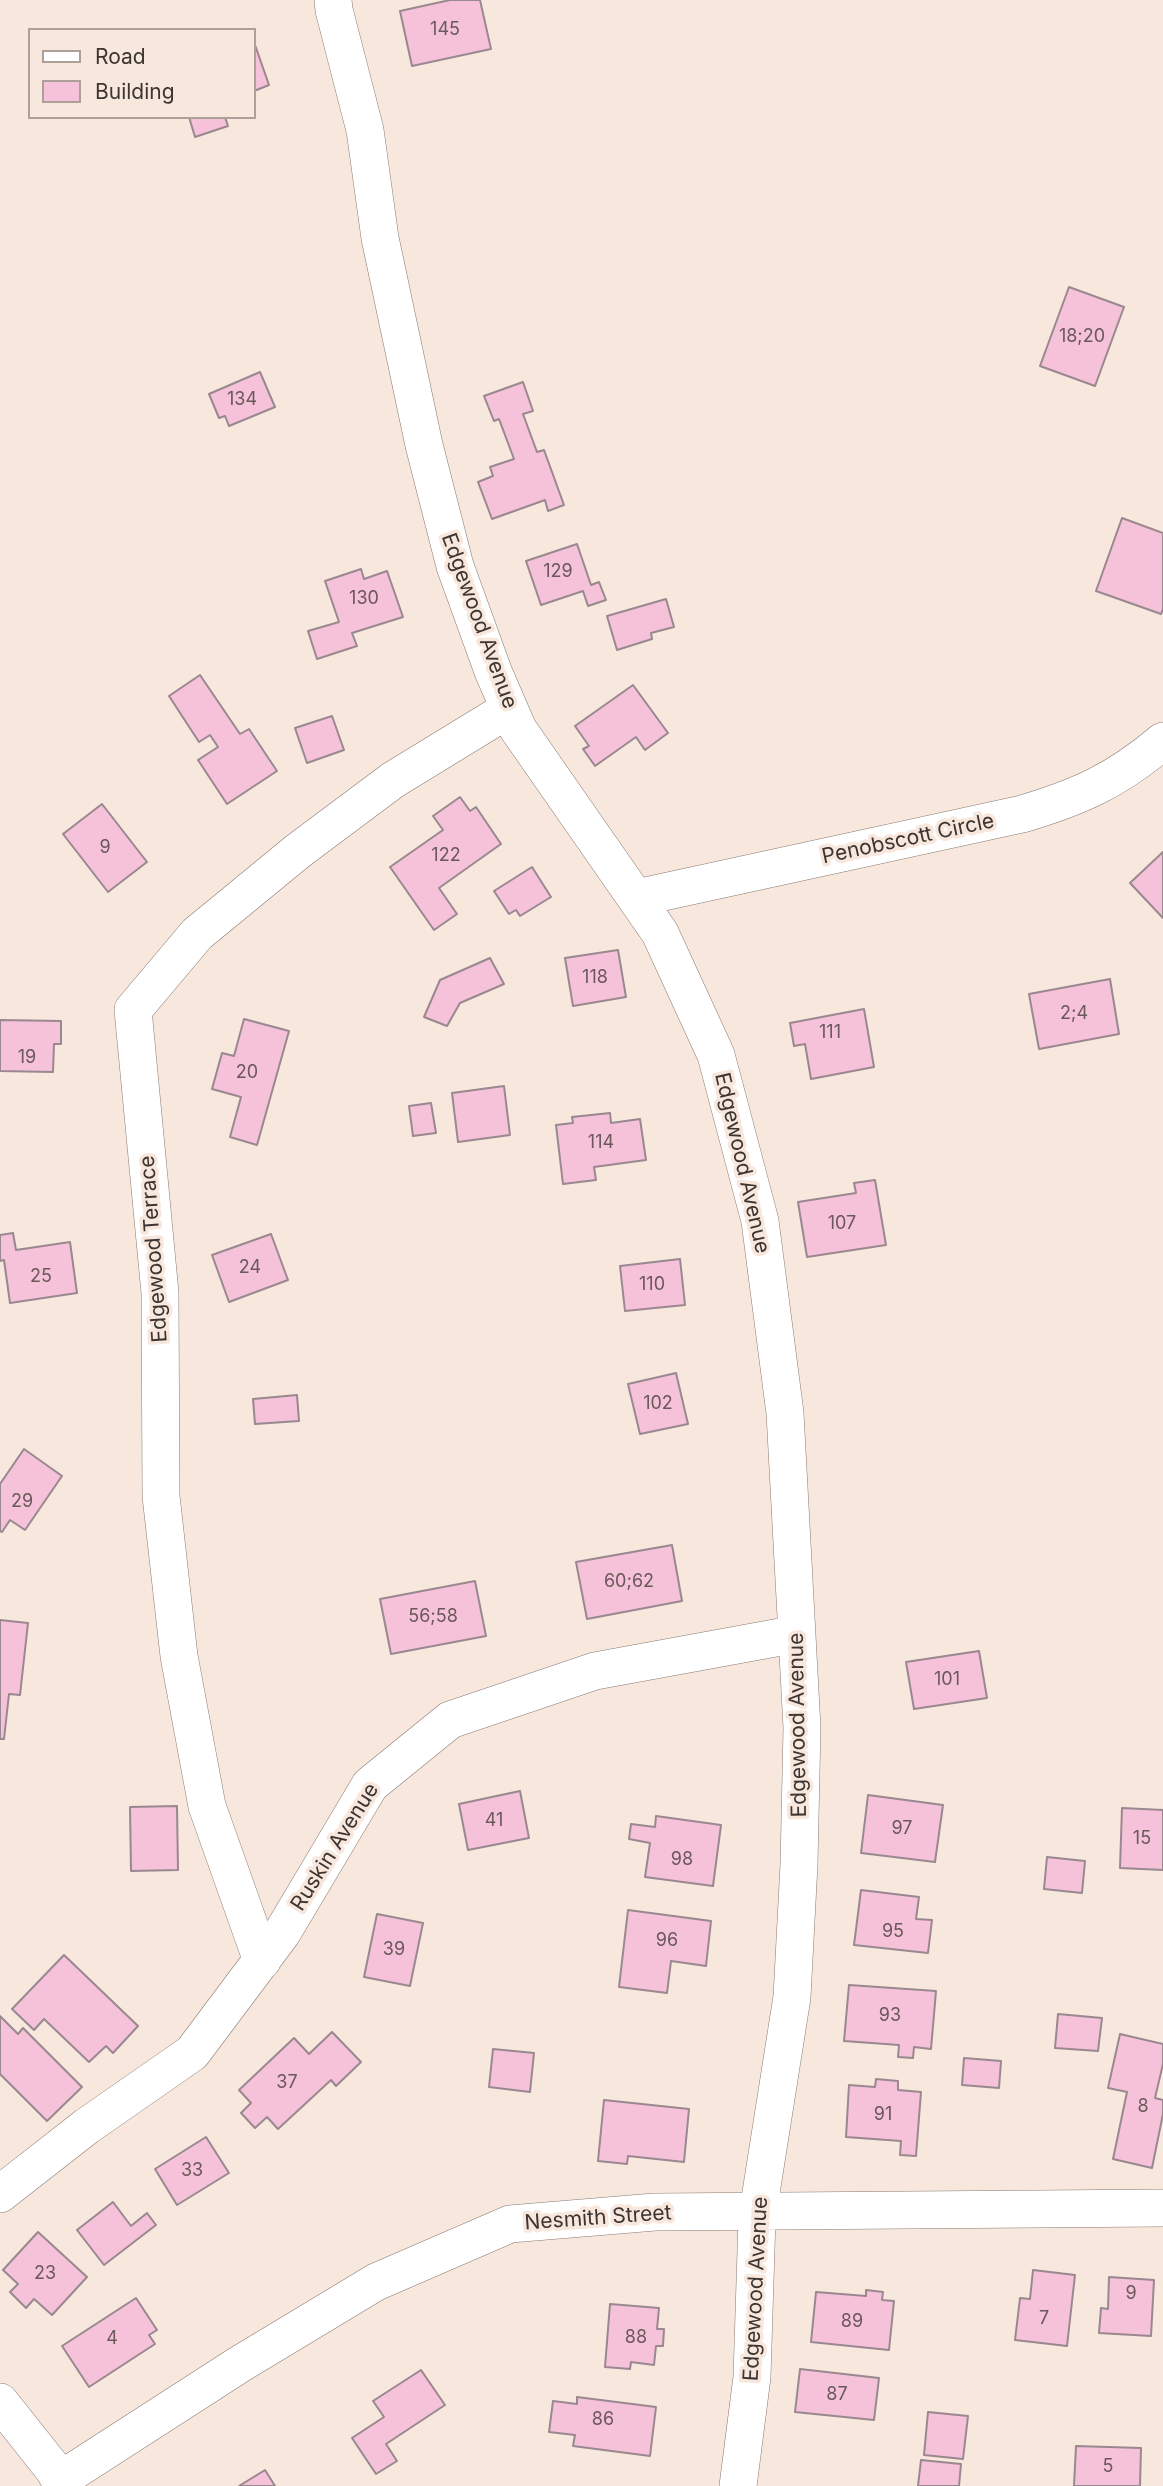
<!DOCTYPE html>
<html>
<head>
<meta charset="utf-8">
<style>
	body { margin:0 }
	#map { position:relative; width:1163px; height:2486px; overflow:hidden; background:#f8e7dd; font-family:Inter,sans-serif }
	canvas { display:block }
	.legend { position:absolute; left:28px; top:28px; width:228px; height:91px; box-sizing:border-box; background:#f8e7dd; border:2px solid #ada098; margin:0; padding:9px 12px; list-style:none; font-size:21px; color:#3c3531 }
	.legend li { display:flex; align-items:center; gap:14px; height:35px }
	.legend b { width:35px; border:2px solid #ada098 }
</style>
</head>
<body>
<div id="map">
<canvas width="1163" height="2486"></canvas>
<ul class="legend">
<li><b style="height:9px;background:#fff"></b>Road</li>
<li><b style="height:19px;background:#f6c2d9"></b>Building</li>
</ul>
</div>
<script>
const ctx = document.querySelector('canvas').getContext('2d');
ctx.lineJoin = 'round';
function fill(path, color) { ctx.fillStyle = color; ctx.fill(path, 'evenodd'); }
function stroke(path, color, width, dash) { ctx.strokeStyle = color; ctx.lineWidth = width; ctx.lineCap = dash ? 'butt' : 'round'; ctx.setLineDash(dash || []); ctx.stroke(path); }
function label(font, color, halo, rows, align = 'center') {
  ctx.font = font + ' Inter,sans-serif'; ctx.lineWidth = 7; ctx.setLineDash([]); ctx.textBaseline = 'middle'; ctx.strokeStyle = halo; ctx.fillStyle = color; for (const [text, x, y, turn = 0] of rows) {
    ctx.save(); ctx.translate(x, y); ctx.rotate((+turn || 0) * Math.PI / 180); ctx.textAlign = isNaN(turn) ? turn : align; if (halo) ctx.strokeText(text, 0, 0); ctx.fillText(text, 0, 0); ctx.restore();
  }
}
const building = new Path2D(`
	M450 0H480L491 49 412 66 400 11Z
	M254 42 269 85 254 91Z
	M189 117H225L228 126 195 137Z
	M1069 287 1124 307 1095 386 1040 366Z
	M260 372 275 407 229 426 225 416 219 418 209 394Z
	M523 382 533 411 523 414 537 452 544 450 564 505 548 511 545 500 492 519 478 482 493 476 490 467 514 459 499 419 494 421 484 396Z
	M1122 518 1163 533V609L1161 614 1096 591Z
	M577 544 591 585 599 582 606 600 588 606 583 591 541 605 526 561Z
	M361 569 364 579 387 571 403 617 352 633 357 646 317 659 308 631 339 622 325 581Z
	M666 599 674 627 651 633 652 639 617 650 607 616Z
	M200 675 240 734 249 729 277 771 227 804 198 760 218 747 210 735 199 742 169 696Z
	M633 685 668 733 645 750 636 737 595 766 583 749 589 746 575 726Z
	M332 716 344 750 307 763 295 728Z
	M460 797 470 811 476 807 501 844 439 888 457 914 434 930 390 867 443 830 433 816Z
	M102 804 147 862 108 892 63 834Z
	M1163 852V918L1130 883Z
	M532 867 551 897 520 916 516 910 509 914 494 891Z
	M618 950 626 997 573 1006 565 958Z
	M490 958 504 984 460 1003 447 1026 424 1017 440 980Z
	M1110 979 1119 1034 1039 1049 1029 994Z
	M864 1009 874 1067 811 1079 805 1044 794 1046 790 1023Z
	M244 1019 289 1031 257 1145 230 1137 241 1097 212 1089 222 1053 234 1056Z
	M0 1020 61 1021V1044H54L53 1072 0 1071Z
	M504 1086 510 1135 458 1142 452 1093Z
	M431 1103 436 1133 413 1136 409 1106Z
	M610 1113 611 1123 640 1119 646 1160 594 1167 596 1180 563 1184 556 1125 573 1123 572 1117Z
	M875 1180 886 1245 807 1257 798 1202 856 1193 854 1183Z
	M13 1233 16 1250 70 1242 77 1293 10 1303 4 1260 0 1261V1235Z
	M271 1234 288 1280 229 1302 212 1255Z
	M680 1259 685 1305 625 1311 620 1266Z
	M676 1373 688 1424 640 1434 628 1384Z
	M297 1395 299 1421 255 1424 253 1399Z
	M24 1449 62 1476 25 1530 10 1520 2 1532 0 1531V1484Z
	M672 1545 682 1601 587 1619 576 1562Z
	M475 1581 486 1636 391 1654 380 1599Z
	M0 1620 28 1623 20 1695 9 1694 4 1739H0Z
	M979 1651 987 1698 914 1709 906 1662Z
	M520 1791 529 1838 468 1850 459 1804Z
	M868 1795 943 1805 935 1862 861 1853Z
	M177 1806 178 1870 131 1871 130 1807Z
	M1122 1808 1163 1810V1870L1120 1868Z
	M656 1816 721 1825 713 1886 645 1877 650 1843 629 1839 631 1824 655 1827Z
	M1047 1857 1085 1861 1082 1893 1044 1889Z
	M861 1890 919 1897 916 1919 932 1920 928 1953 854 1945Z
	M628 1910 711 1921 706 1966 671 1961 667 1993 619 1987Z
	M377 1914 423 1923 410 1986 364 1977Z
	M64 1955 138 2026 113 2053 106 2046 89 2062 44 2019 34 2030 12 2009Z
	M849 1985 936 1991 931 2049 914 2047 913 2058 898 2057 899 2045 844 2041Z
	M1058 2014 1102 2018 1098 2051 1055 2048Z
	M0 2016 18 2034 23 2028 82 2087 47 2121 0 2074Z
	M332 2032 361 2062 336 2086 331 2080 278 2129 267 2117 255 2128 241 2113 251 2103 239 2090 294 2038 309 2054Z
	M1120 2034 1163 2044V2064L1155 2098 1163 2100V2114L1152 2168 1113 2159 1127 2092 1108 2088Z
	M493 2049 534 2053 530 2092 489 2087Z
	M964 2058 1001 2061 999 2088 962 2085Z
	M876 2079 898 2081V2090L921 2092 916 2156 900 2155 901 2141 846 2137 849 2085 875 2087Z
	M604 2100 689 2109 684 2162 628 2156 627 2164 598 2161Z
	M206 2137 229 2173 177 2205 155 2169Z
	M113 2202 131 2226 147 2213 156 2225 104 2265 77 2230Z
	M38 2232 87 2277 52 2315 34 2299 26 2308 10 2292 18 2284 3 2270Z
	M1033 2270 1075 2275 1067 2346 1015 2340 1020 2298 1030 2299Z
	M1109 2277 1154 2280 1151 2336 1099 2333 1101 2308 1108 2309Z
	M866 2290 883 2292 882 2300 894 2301 889 2350 811 2342 816 2292 866 2296Z
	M136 2298 157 2330 149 2335 155 2344 89 2387 62 2346Z
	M610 2304 659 2308 657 2329H664L663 2346H656L654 2365 631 2362 630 2369 605 2367Z
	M800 2369 879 2378 874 2420 795 2412Z
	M421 2370 445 2405 386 2444 397 2461 376 2474 352 2438 384 2417 373 2401Z
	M577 2397 656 2407 650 2456 573 2446 575 2435 549 2432 553 2401 577 2404Z
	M928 2412 968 2416 963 2459 924 2455Z
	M1076 2446 1141 2448 1140 2486H1074Z
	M921 2460 961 2464 959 2486H918Z
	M265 2470 275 2486H239Z`);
const minor = new Path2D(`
	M333 0 334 10 365 130 380 238 424 445 455 566 493 671 518 729 660 933 716 1055 760 1221 785 1413 802 1728 799 1864 792 1997 757 2218 752 2377 738 2486
	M636 898 1022 814C1080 797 1117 780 1163 741
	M262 1961 207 1806 179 1656 161 1496 160 1293 133 1010 197 934 298 851 393 780 509 709
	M0 2194 87 2126 192 2053 282 1933 370 1785 450 1720 595 1671 797 1634
	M0 2402 54 2470 63 2486
	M60 2480 240 2364 376 2282 510 2224 655 2212 1163 2208`);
const numberNames = [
	["145",445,30],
	["18;20",1082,337],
	["134",242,400],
	["129",558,572],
	["130",364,599],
	["9",105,848],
	["122",446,856],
	["118",595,978],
	["2;4",1074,1014],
	["111",830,1033],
	["19",27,1058],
	["20",247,1073],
	["114",601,1143],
	["107",842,1224],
	["24",250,1268],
	["25",41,1277],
	["110",652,1285],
	["102",658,1404],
	["29",22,1502],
	["60;62",629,1582],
	["56;58",433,1617],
	["101",947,1680],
	["41",494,1821],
	["97",902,1829],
	["15",1142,1839],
	["98",682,1860],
	["95",893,1932],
	["96",667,1941],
	["39",394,1950],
	["93",890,2016],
	["37",287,2083],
	["8",1143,2107],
	["91",883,2115],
	["33",192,2171],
	["23",45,2274],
	["9",1131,2294],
	["7",1044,2319],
	["89",852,2322],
	["88",636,2338],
	["4",112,2339],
	["87",837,2395],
	["86",603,2420],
	["5",1108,2467]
];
const streetNames = [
	["Edgewood Avenue",479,621,70],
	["Penobscott Circle",908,839,-12],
	["Edgewood Avenue",742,1163,77],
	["Edgewood Terrace",154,1249,-94],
	["Edgewood Avenue",798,1725,-91],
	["Ruskin Avenue",335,1847,-58],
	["Nesmith Street",598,2218,-4],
	["Edgewood Avenue",756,2289,-87]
];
fill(building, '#f6c2d9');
stroke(building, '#99888f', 2);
stroke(minor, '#887a71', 38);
stroke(minor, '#fff', 37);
label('18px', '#6a585b', null, numberNames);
label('21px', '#3c3531', '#f8e7dd', streetNames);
</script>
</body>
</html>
